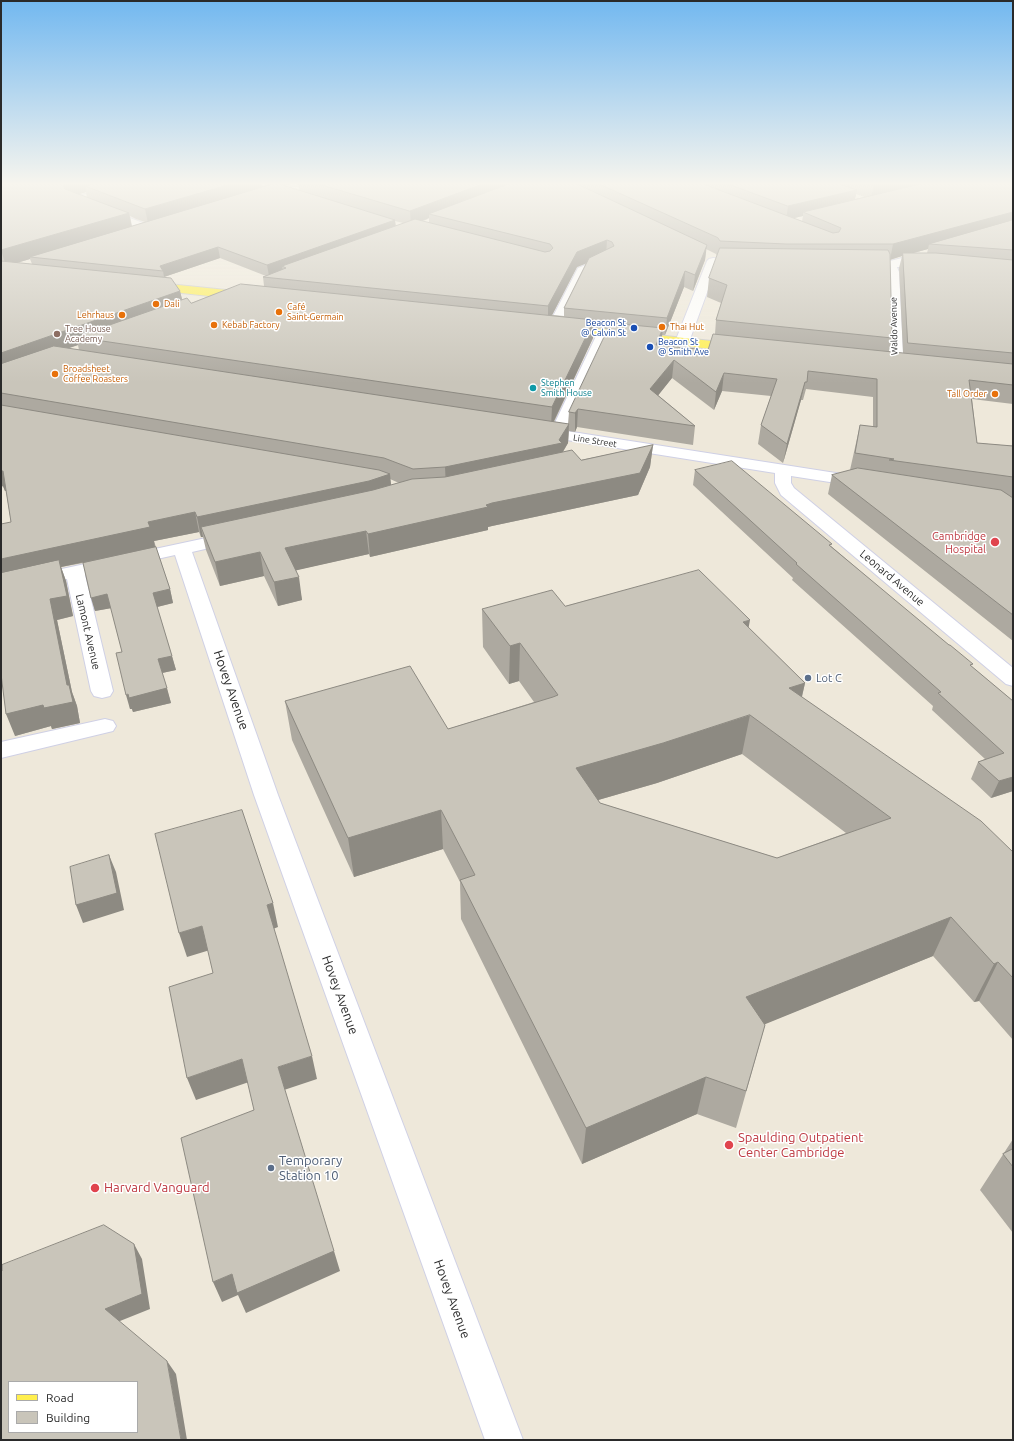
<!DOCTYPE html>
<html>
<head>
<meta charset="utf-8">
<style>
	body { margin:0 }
	#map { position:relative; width:1014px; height:1441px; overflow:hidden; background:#eee8da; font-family:Ubuntu,sans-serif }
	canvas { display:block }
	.frame { position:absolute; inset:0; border:2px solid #2a2a2a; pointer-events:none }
	.legend { position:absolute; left:8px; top:1381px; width:130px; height:52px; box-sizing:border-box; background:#fff; border:1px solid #aaa; margin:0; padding:5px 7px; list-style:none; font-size:12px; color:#2a2a2a }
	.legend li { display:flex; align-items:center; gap:8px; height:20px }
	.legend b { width:20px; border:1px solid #aaa }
</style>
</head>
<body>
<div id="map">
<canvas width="1014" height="1441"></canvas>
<div class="frame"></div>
<ul class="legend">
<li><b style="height:5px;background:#ffef4e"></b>Road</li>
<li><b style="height:11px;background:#c9c5ba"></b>Building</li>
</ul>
</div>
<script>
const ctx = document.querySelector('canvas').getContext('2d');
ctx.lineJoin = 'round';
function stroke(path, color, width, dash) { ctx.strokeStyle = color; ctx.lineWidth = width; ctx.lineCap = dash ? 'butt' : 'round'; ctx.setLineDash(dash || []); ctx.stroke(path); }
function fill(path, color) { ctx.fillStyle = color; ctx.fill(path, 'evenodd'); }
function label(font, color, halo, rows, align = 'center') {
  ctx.font = font + ' Ubuntu,sans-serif'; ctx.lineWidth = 3; ctx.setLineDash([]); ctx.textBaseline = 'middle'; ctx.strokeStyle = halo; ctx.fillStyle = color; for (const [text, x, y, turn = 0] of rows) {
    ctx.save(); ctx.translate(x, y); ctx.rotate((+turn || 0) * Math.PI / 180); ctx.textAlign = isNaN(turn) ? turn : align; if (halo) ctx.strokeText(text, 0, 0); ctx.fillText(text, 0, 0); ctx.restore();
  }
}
const minor = new Path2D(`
	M133 182H148L146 184 83 200 151 226 152 228 151 230H143L69 202 68 200 69 198Z
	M248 182H262L300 193 301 195 296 198 250 184Z
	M606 257 610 258 612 260 610 262 587 273 559 331H549L547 328 578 268Z
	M713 258 746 260 750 261 752 263 750 265 746 266 717 265 689 342 687 345H677L675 342 707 261 709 259Z
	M902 258 907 261 934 262 936 264 934 266 930 267H897L899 272 903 351 902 364 900 367 895 368 890 367 888 364 889 351 887 272 885 267 857 266 855 264 857 262 861 261H890Z
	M604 330 609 331 611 334 566 431 868 478 870 482 868 486 862 487 791 476V483L794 488 1013 668V686L1006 684 781 495 775 483V473L535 435 532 432 535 429 540 427 552 429 597 334 599 331Z
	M234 532 240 533 243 537 240 541 192 552 278 795 523 1440H485L254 795 175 555 85 575 113 691 110 696 102 698 94 696 91 691 67 579 1 594V582Z
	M105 719 113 721 116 726 113 731 1 758V742Z`);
const major = new Path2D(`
	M149 282 246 292 250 293 252 296 250 299 246 300 145 289 143 286 145 283Z
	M565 325 739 344 744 345 746 348 744 351 739 352 560 332 558 329 560 326Z`);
const wall = new Path2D(`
	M1 182H262L263 187 274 184 267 182H1013V404L972 399 977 443 1013 446V641L828 494 832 475 850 470 860 425 873 427V397L806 389 803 400H801L783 463 758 444 761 425 771 396 722 391 714 410 672 378 658 395 695 426 693 445 577 427 575 432 569 431 568 443 563 452 581 460 653 445 650 467 638 495 492 526 488 527V530L370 557 369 554 296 570 302 600 278 606 264 576 220 586 206 550 203 537H201L199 532 154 541 170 589 173 603 157 607 176 670 162 673 171 703 133 712 132 709H130L122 652 111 608 95 611 83 563 61 567 66 581 73 616 57 620 72 692 77 706 80 723 52 729 51 726 15 736 11 522 6 491H5L3 486 1 487ZM298 182 299 190 285 186ZM86 192 87 198 78 194ZM856 194 864 197 855 199ZM130 216 136 219 145 222 132 226ZM803 216 802 221 794 218ZM429 218V223L423 221 426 220ZM395 221 403 223 396 226ZM706 249 716 254 717 256 709 278 707 297 721 303 716 320 715 334 708 350 661 346 662 335H665L684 287 693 291 705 260ZM928 249 927 253H913ZM902 256 899 268 903 353 889 351 892 338 890 259ZM220 258 266 276 263 277 264 286 191 303 182 300 180 291 164 277ZM30 259 32 264 17 263ZM586 263 564 308V316L552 315 577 267ZM594 328 608 329 569 412 568 424 554 422 593 338ZM78 345 79 350 68 348ZM390 479 399 483 391 485Z
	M695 470 831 546 972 667 1013 701V791L991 798 971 779 978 762 985 759 932 710 933 706 792 580 793 578 693 485Z
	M565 606 748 627 805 683 802 697 1013 852V1040L979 1001 974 1002 933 956 764 1024 765 1025 736 1128 697 1114 582 1164 461 919 460 882 443 849 354 877 292 740 285 701 448 729 534 702 519 681 509 684 483 647 482 609ZM742 754 846 833 777 858 600 803 598 800 657 783Z
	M1013 1139V1233L980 1190Z`);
const shadedWall = new Path2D(`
	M69 182H129L85 186 86 192 69 197 63 185 65 183Z
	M238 182H262L263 189 148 223 145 209Z
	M282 182H298L283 186Z
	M488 182H525L429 214V218L411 225 410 211Z
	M891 182H946L871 199 874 185Z
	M857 190 854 204 803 212V216L786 220 788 206Z
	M1013 212V225L929 244 928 249 903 256V253L902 256 890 260 893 244Z
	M129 213 132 228 30 257V259L6 266 1 250Z
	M395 220 396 231 286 268 282 266 283 271 269 276 267 265Z
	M607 240 606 256 577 267 548 323V306L577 252Z
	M707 245 705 260 693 291 695 275Z
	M218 247 220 258 164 277 163 271 160 266Z
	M685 271 684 287 665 335 667 318Z
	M180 291 184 307 75 337 78 345 1 372V353Z
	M594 320 593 338 551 427 552 407Z
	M663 328 661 345H656Z
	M674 360 672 378 649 407 650 389Z
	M724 373 722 391 714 410 716 392Z
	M805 382 801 400 783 463 787 444Z
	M578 409 577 427 575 432V413Z
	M569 424 568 443 562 453 446 487 445 467 559 440Z
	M653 445 650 467 638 495 492 526 488 527V530L370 557 368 534Z
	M1 471H3L10 490 5 491 3 486 1 487Z
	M390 474 392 494 201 527 203 537H201L197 517Z
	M195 512 199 532 154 541 155 547 61 567 66 581 73 616 57 620 72 692 77 706 80 723 52 729 51 726 15 736 6 714 1 580V559L148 522Z
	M366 531 369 554 289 572 285 548Z
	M260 552 264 576 220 586 215 562Z
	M299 577 302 600 278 606 274 582Z
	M170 589 173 603 157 607 153 593Z
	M107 594 112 608 95 611 91 598Z
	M750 620 743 658V622Z
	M520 643 519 681 509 684 510 646Z
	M172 656 176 670 162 673 158 659Z
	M805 683 796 721 789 688Z
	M167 688 171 703 133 712 132 709H130L126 695Z
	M750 715 742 754 657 783 574 807 576 768Z
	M1013 777V791L991 798 999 781Z
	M441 810 443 849 354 877 348 838Z
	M109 855 116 872 124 910 83 923 76 905Z
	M273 903 278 927 273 929 267 905Z
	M951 917 933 956 736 1036 746 997Z
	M202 926 210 950 187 957 179 933Z
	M998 962 979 1001 974 1002 994 964Z
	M312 1056 317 1079 284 1090 278 1067Z
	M242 1059 249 1082 196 1100 187 1078Z
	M706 1077 697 1114 582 1164 586 1128Z
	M134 1244 142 1259 150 1309 115 1323 105 1309Z
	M334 1251 340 1271 246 1313 238 1295 222 1302 213 1282 232 1274Z
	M167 1361 176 1374 187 1440H181Z`);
const building = new Path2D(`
	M1 182H69L65 183 63 185 65 189 129 213 1 250Z
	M104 182H238L145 209 85 186Z
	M312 182H488L410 211Z
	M514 182H573L707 245 695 275 685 271 667 318 564 308 589 258 614 246 612 242 607 240 577 252 548 306 263 277 286 268 282 266 415 219 545 252 550 251 553 248 550 244 429 214Z
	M595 182H698L833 233 839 232 841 228 803 212 928 182H1013V212L893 244H786L720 241 718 238Z
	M723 182H833L857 190 788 206Z
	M862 182H891L874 185Z
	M276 183 395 220 267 265 218 247 160 266 163 271 30 257Z
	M1013 220V250L929 244Z
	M720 248 888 250 890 254 892 338 716 320 727 285 709 278Z
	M903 253H936L1013 260V353L908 343Z
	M1 261 171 278 180 291 1 353Z
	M241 284 594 320 552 407 75 337 187 298 191 303Z
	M611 323 663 328 656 345 708 350 713 334 1013 364V385L969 380 977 443 1013 446V477L889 460 894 459 855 453 860 425 877 427V379L808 371 807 382H805L787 444 761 425 777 379 724 373 716 392 674 360 650 389 695 426 578 409 575 413 569 412Z
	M54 346 569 424 559 440 562 443 445 467 413 469 384 458 1 393V364Z
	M1 405 379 470 390 474 369 481 197 517 195 512 148 522 150 527 1 559V524L11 522 3 471H1Z
	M653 445 640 473 492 503 486 505 488 507 368 534 366 531 285 548 299 577 274 582 260 552 215 562 201 527 373 490 412 479 445 477 572 450 581 460Z
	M732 461 832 544 829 545 949 645H950L973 664 970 665 1013 701V777L999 781 978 762 1004 753 938 693 941 692 796 564 797 563 695 470Z
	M858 468 1001 490 1013 498V615L832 475Z
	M156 547 170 589 153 593 172 656 158 659 167 688 129 698 128 694 126 695 116 653 122 652 107 594 91 598 83 563Z
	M59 560 67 596 50 599 67 685H69L73 702 44 708 43 705 6 714 1 674V573Z
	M699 570 750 620 743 622 805 683 789 688 981 821 1013 852V978L998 962 994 964 951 917 746 997 765 1025 746 1091 706 1077 586 1128 460 880 475 875 441 810 348 838 285 701 410 666 448 729 553 697 558 695 520 643 510 646 482 609 552 590 565 606ZM750 715 891 818 777 858 600 803 576 768 663 743Z
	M242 810 273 903 267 905 312 1056 278 1067 334 1251 237 1293 232 1274 213 1282 181 1138 254 1110 242 1059 187 1078 169 987 213 973 202 926 179 933 155 834Z
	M109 855 117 893 76 905 70 867Z
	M1013 1149V1167L1003 1154Z
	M104 1225 134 1244 142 1294 105 1309 167 1361 181 1440H1V1272L2 1271V1265ZM9 1382H137V1432H9Z`);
const markers = [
	[156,304,4,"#e8710a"],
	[279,312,4,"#e8710a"],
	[122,315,4,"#e8710a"],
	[214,325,4,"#e8710a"],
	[662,327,4,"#e8710a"],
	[634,328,4,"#1a4fb4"],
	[57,334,4,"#8d6e63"],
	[650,347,4,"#1a4fb4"],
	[55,374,4,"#e8710a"],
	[533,388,4,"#0f9aa8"],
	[995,394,4,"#e8710a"],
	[995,542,5,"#e0444e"],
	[808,678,4,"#5c6f8a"],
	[729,1145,5,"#e0444e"],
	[271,1168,4,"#5c6f8a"],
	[95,1188,5,"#e0444e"]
];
const farFoodnames = [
	["Dali",164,304],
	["Café",287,307],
	["Saint-Germain",287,317],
	["Lehrhaus",114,315,"right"],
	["Kebab Factory",222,325],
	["Thai Hut",670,327],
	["Broadsheet",63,369],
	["Coffee Roasters",63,379],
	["Tall Order",987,394,"right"]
];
const farTransitnames = [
	["Beacon St",626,323],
	["@ Calvin St",626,333],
	["Beacon St",658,342,"left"],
	["@ Smith Ave",658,352,"left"]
];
const farStreetnames = [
	["Waldo Avenue",894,326,-91],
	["Line Street",595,441,9]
];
const farEducationnames = [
	["Tree House",65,329],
	["Academy",65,339]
];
const farCulturenames = [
	["Stephen",541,383],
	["Smith House",541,393]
];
const healthNames = [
	["Cambridge",986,536],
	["Hospital",986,549]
];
const streetNames = [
	["Leonard Avenue",892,578,40],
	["Lamont Avenue",88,632,77]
];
const serviceNames = [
	["Lot C",816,678]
];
const nearStreetnames = [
	["Hovey Avenue",231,690,71],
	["Hovey Avenue",340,995,70],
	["Hovey Avenue",452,1299,70]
];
const nearHealthnames = [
	["Spaulding Outpatient",738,1138],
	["Center Cambridge",738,1153],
	["Harvard Vanguard",104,1188]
];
const nearServicenames = [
	["Temporary",279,1161],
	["Station 10",279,1176]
];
stroke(minor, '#cfd0e5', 2);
stroke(major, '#ccc', 2);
fill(minor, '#fff');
fill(major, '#ffef4e');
fill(wall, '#ada9a0');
fill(shadedWall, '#8d8a82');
fill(building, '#c9c5ba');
stroke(building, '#8d8a82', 1);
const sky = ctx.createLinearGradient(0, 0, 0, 383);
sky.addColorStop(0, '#72b8f0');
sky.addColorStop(0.48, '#f7f5ee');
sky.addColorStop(1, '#f7f5ee00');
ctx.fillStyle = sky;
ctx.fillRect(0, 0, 1014, 383);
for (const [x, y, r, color] of markers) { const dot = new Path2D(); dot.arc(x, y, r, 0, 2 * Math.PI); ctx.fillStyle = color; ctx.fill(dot); stroke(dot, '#fff', 1.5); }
label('9px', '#c56008', '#fff', farFoodnames, 'left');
label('9px', '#164399', '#fff', farTransitnames, 'right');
label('9px', '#2a2a2a', '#fff', farStreetnames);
label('9px', '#785e54', '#fff', farEducationnames, 'left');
label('9px', '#0d838f', '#fff', farCulturenames, 'left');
label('11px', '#be3a42', '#fff', healthNames, 'right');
label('11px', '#2a2a2a', '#fff', streetNames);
label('11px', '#4e5e75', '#fff', serviceNames, 'left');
label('13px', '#2a2a2a', '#fff', nearStreetnames);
label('13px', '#be3a42', '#fff', nearHealthnames, 'left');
label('13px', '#4e5e75', '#fff', nearServicenames, 'left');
</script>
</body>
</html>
